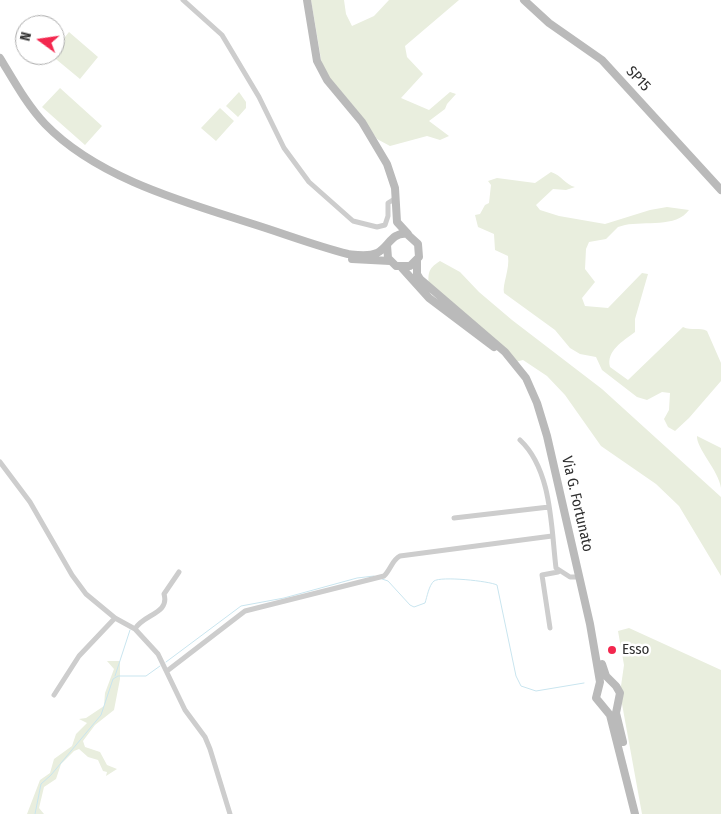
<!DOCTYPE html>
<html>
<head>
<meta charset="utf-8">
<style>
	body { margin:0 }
	#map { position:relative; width:721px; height:814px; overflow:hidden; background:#fff; font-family:"Fira Sans Condensed",sans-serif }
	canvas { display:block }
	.north { position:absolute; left:15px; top:15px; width:50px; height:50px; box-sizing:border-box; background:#fff; border:1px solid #acacac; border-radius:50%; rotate:284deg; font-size:14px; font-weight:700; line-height:20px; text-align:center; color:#303030 }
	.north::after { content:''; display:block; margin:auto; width:18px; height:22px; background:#f3274e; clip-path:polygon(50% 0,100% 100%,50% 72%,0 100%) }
</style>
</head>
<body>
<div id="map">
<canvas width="721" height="814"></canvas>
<div class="north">N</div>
</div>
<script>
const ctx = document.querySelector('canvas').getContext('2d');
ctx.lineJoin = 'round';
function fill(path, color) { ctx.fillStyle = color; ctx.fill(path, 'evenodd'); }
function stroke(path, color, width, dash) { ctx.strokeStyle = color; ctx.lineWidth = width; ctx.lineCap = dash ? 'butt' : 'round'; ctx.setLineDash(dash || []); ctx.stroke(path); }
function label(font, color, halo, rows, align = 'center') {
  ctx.font = font + ' "Fira Sans Condensed",sans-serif'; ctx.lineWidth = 5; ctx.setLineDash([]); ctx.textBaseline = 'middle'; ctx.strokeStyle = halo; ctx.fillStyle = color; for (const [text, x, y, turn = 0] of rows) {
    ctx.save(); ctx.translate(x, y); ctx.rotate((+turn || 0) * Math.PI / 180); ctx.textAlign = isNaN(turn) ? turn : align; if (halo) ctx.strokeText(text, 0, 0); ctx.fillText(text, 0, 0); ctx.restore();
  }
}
const green = new Path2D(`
	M311 0H344L346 14 352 26 374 16 389 0H459L405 46 407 57 423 74 401 98 429 110 450 92 456 94 447 104 445 109 429 121 449 136 440 140 427 136 390 146 377 139 356 109 328 76 322 65Z
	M69 32 98 57 80 79 51 55H55V49Z
	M60 88 102 126 85 145 42 107Z
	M239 92 246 102V108L238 117 226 106Z
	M220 108 234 121 216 141 201 128Z
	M551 172C561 175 566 185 575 187L566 190 553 189 536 205 540 210 559 216 605 224 650 210 667 207 689 210C676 228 645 221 625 225L618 227 606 239 589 242 586 249 585 269 595 282 582 298 585 306 608 308 642 273 648 274 635 319V332C623 341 606 351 610 367L628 380 683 327C691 331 700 327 707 331L721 363V381L689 418 675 431 668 427 664 419 669 410 670 393 662 392 647 400 637 397 602 370 596 357 580 354 570 348 555 330 504 293C502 285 510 269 508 256L495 250 494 234 478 227 475 215 480 214 485 205 489 203 491 185 488 181 497 178 535 183Z
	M440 261 460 272 479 292 512 320 602 389 721 497V576L679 506 656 484 601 446 565 395 547 376 523 360 515 362 429 289C428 274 427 269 440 261Z
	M697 436 721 448V488C719 471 696 448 697 436Z
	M629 628 721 670V814H642L620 693 624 665 618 631Z
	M107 661H120V679L114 710 95 725 83 741 85 747 100 752 107 765 117 769 106 776 107 772 103 771 98 760 88 757 79 749 74 751 61 764 56 779 44 787 39 808 44 814H27L40 780 50 773 54 759 72 746 76 734 87 723 79 719 86 718 104 706 105 693 114 669Z`);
const stream = new Path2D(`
	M382 579 388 581 410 605 414 607 425 603C427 597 429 585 434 581 441 576 489 581 497 585L516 676 521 686 536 691 584 683
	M166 662 241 606 284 598 357 578 374 576
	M115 676 130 630
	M35 814 41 784 51 775 101 715 113 679 118 676H146L160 666`);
const street = new Path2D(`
	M183 0 222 35 259 97 284 148 309 182 353 221 377 227 385 225 388 216V203L396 198
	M520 440C552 470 551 527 556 568L570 577H579
	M0 462 30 502 72 575 86 594 115 618 135 629 158 654 185 710 205 737 210 749 230 814
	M454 518 549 507
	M550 628 542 575 558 572
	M135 629C143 614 170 614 164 594L179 572
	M167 671 245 611 384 576C391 569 392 560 400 556L552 536
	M54 695 79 656 115 618`);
const secondary = new Path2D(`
	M307 0 317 61 327 80 362 122 387 164 395 188 397 222 408 234
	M524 0 549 23 602 60 721 190
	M0 58C14 81 27 105 45 124 97 178 184 202 253 224 285 234 316 246 348 254 357 255 368 257 377 253 389 247 391 232 407 234L418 244 419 257 410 266H396L388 258 387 245
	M352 259 390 261
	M417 261V274L420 279 505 352 526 378 537 403 547 436 590 624 600 682 596 698 610 715 635 814
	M402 268 429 298 494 347
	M602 664 606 676 616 686 620 693 616 713 623 742`);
const markers = [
	[612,650,5,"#f3274e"]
];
const streetNames = [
	["SP15",638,79,47],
	["Via G. Fortunato",577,504,77]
];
const poiNames = [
	["Esso",622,650]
];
fill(green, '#e9eede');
stroke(stream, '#c9e5ef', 1);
stroke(street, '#cdcdcd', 5);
stroke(secondary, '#bababa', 8);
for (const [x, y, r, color] of markers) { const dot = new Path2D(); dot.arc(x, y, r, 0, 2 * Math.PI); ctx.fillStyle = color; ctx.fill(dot); stroke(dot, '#fff', 2); }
label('15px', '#303030', '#fff', streetNames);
label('15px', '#303030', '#fff', poiNames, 'left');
</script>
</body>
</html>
